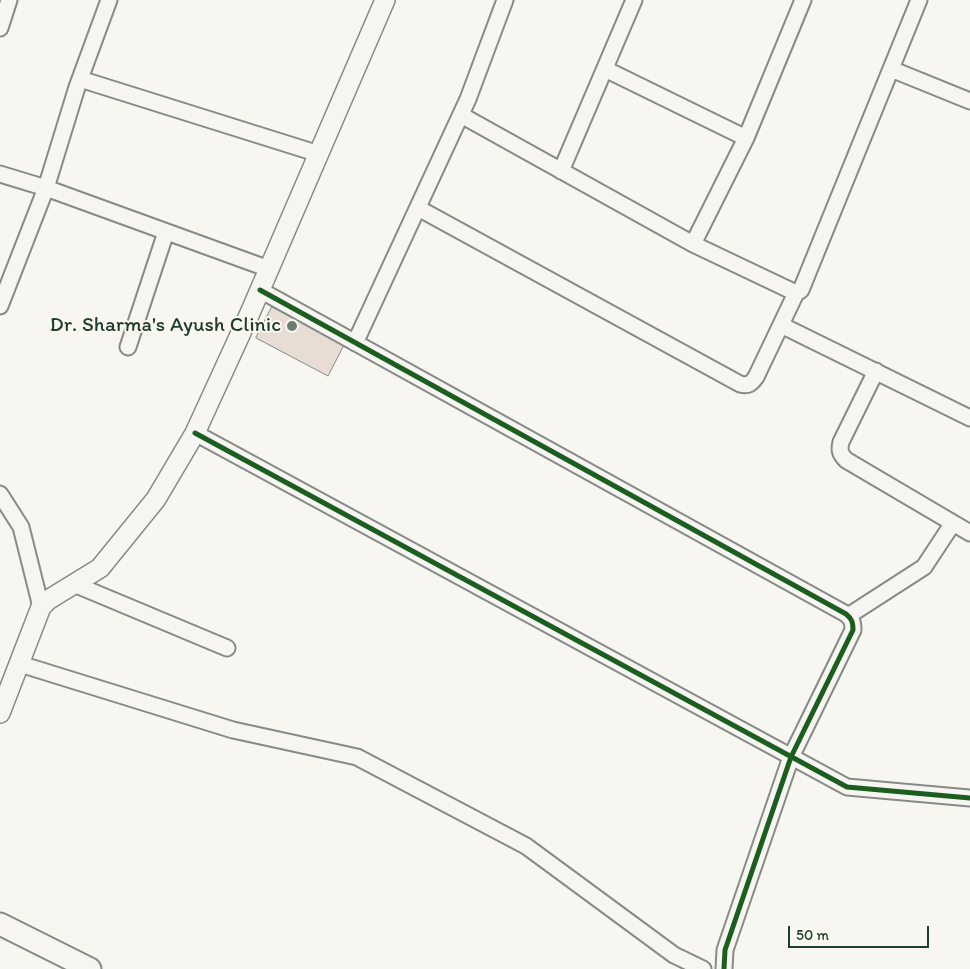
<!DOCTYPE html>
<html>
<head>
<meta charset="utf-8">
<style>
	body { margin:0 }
	#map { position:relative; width:970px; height:969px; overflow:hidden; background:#f8f6f0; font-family:Itim,sans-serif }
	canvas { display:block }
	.scale { position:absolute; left:788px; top:926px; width:141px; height:22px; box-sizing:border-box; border:2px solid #1f3d34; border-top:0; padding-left:6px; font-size:15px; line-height:18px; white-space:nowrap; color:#1f3d34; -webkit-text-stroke:4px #fbf7ec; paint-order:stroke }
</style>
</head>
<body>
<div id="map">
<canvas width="970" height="969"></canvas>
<div class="scale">50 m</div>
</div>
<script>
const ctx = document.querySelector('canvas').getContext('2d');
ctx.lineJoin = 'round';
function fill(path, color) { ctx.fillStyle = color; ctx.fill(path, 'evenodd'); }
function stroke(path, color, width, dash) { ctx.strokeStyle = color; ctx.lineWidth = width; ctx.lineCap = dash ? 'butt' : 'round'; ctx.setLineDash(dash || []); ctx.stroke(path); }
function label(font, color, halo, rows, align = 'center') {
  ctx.font = font + ' Itim,sans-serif'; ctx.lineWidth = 4; ctx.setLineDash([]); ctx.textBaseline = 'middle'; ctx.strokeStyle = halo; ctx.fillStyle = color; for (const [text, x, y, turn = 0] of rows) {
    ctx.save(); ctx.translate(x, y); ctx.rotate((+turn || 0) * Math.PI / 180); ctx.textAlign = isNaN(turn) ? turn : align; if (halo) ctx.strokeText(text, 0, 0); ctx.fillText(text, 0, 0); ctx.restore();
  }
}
const building = new Path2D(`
	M272 307 344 345 328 376 256 338Z`);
const minor = new Path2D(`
	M0 28 9 0
	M605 69 746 138
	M891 69 970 101
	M80 79 319 154
	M461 115 693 244 796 293 801 290 919 0
	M561 171 634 0
	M0 174 46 188 269 269
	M418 208 740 384C748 386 751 384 756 377L796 293
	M693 244 746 138 803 0
	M260 290 846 614C852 619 853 622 853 630L791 757 725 950 724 969
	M0 306 46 188 77 87 109 0
	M781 325 970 418
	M355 343 468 99 505 0
	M128 347 166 232
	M876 371 841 442C839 450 840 454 846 460L970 533
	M195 433 847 787 970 798
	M0 494 21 527 41 607
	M74 584 227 648
	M848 616 924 567 953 523
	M20 664 233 730 357 757 526 846 674 955 703 969`);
const tertiary = new Path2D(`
	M0 713 41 607 48 600 100 568 156 499 195 433 250 313 385 0`);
const secondary = new Path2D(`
	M0 924 90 969`);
const cycleway = new Path2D(`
	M260 290 846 614C852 619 853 622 853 630L791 757 725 950 724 969
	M195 433 847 787 970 798`);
const markers = [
	[292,326,6,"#6b7e76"]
];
const poiNames = [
	["Dr. Sharma's Ayush Clinic",281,326]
];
fill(building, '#e7ddd4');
stroke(building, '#868b86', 1);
stroke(minor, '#868b86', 19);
stroke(tertiary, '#868b86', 22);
stroke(secondary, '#868b86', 25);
stroke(minor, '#f6f5f1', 15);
stroke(tertiary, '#f6f5f1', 19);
stroke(secondary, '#f6f5f1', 21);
stroke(cycleway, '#1b5e20', 5);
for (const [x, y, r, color] of markers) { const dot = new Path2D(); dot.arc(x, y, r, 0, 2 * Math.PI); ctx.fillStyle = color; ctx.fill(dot); stroke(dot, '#fbf7ec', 2); }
label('21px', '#1f3d34', '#fbf7ec', poiNames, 'right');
</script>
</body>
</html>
